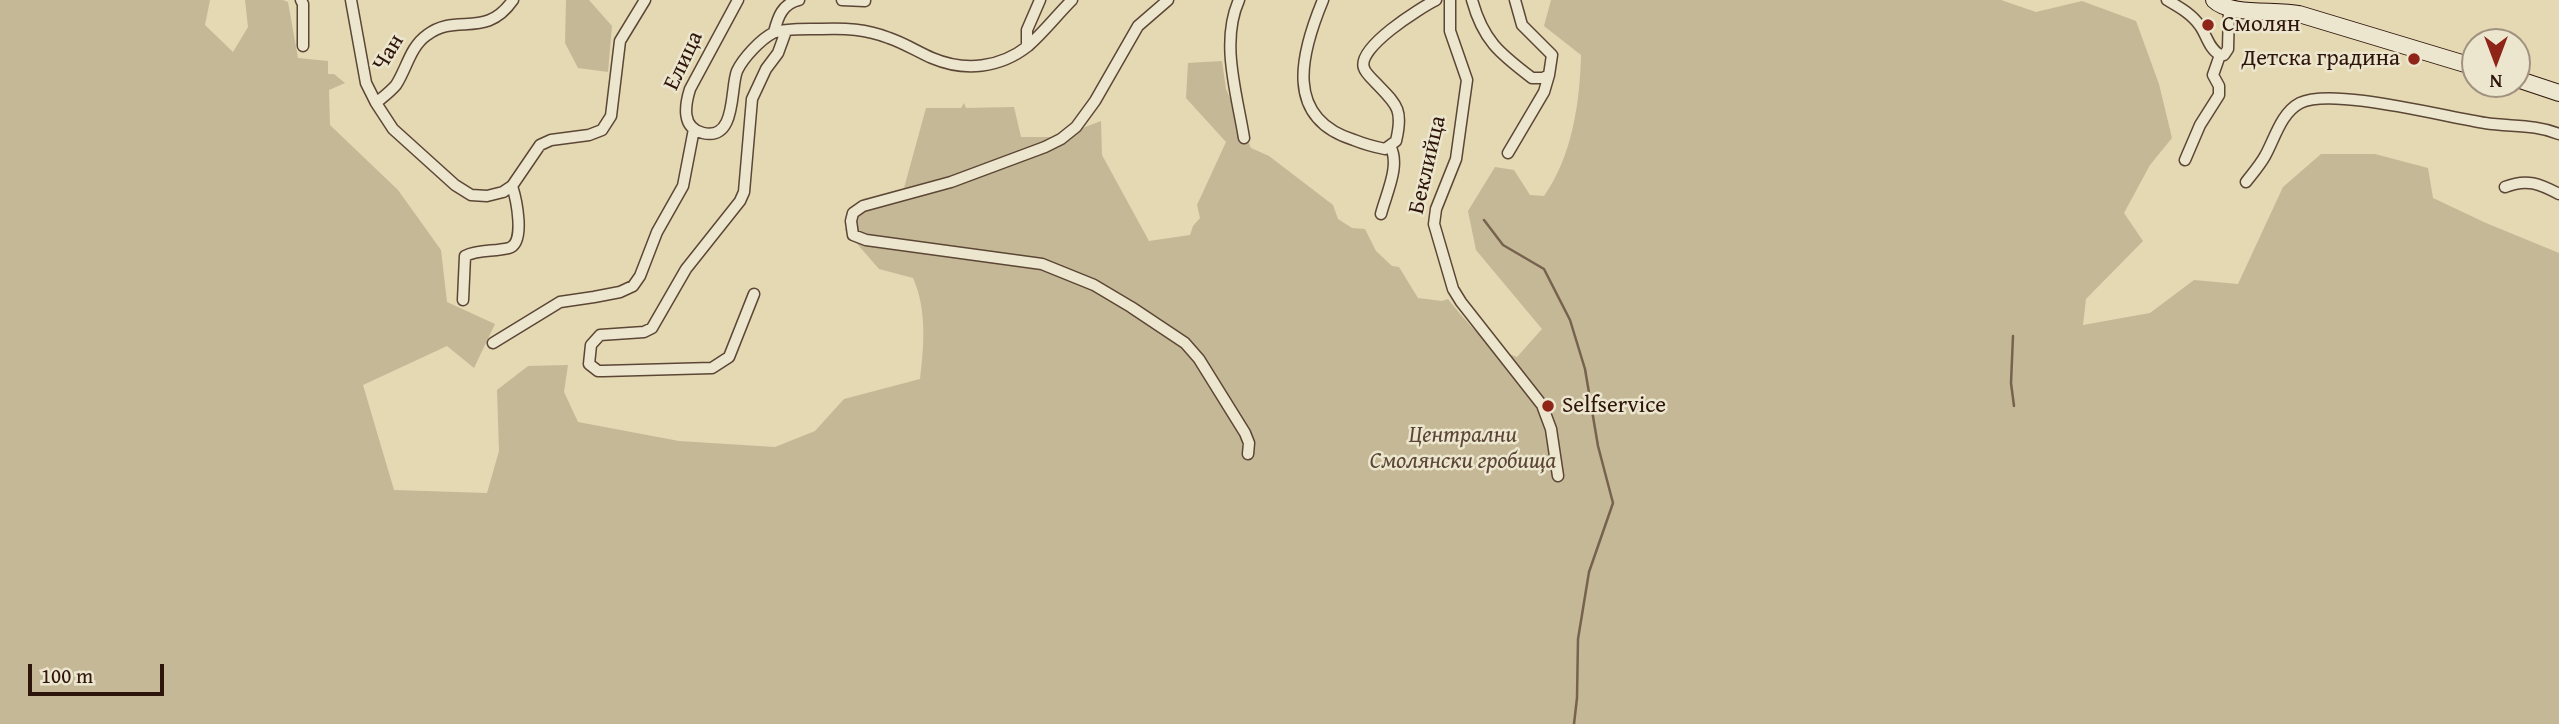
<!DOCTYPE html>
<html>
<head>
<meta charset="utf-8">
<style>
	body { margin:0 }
	#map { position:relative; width:2559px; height:724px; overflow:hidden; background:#e4d9b3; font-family:"Gentium Book Plus",serif }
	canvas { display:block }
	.north { position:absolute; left:2461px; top:28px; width:70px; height:70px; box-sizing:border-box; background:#ede6ce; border:2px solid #a19280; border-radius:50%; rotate:180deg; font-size:19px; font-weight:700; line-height:28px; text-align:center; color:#2e150b }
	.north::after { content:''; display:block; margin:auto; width:24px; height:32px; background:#8f2418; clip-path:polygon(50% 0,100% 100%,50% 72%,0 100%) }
	.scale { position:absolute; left:28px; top:664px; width:136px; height:32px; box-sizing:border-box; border:4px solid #2e150b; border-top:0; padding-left:9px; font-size:21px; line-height:24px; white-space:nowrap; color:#2e150b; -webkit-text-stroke:5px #ede6ce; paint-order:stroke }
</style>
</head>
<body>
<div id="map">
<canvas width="2559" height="724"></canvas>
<div class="north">N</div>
<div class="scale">100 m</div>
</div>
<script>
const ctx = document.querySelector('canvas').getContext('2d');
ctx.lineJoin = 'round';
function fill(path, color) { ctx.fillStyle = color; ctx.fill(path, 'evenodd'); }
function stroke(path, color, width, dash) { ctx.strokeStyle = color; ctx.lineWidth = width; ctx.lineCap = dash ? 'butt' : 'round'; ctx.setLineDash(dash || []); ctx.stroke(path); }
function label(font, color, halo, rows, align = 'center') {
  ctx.font = font + ' "Gentium Book Plus",serif'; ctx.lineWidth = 5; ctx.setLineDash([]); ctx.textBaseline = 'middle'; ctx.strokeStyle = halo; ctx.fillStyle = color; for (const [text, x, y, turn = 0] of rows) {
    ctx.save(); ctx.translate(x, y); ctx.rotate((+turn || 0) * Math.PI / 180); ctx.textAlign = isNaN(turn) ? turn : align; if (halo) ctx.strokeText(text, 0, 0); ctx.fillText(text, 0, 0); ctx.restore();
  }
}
const green = new Path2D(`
	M0 0H210L205 25 233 52 248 27 245 0H283L288 2 298 58 328 61V74H334L345 83 329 90 330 125 398 190 441 250 447 302 495 324 474 368 447 346 363 385 394 490 487 493 499 451 497 390 528 366 568 365 564 392 578 422 679 441 775 447 815 431 844 399 920 379C924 346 927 309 913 278L879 269 845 230 863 199 904 188 926 108H961L964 103 966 108 1014 107 1021 137H1059L1101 121 1102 155 1149 241 1190 235 1193 226 1200 218 1197 205 1226 142 1186 98 1188 63 1222 61 1226 89 1251 148 1269 156 1333 205 1338 219 1352 228 1365 229 1376 251 1392 266 1399 267 1418 298 1442 301 1448 299C1468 324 1486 346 1517 357L1542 329 1476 250 1468 211 1495 167 1514 170 1530 195 1544 196C1572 157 1580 102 1581 55L1544 26 1551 0H2001L2036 12 2082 1 2136 21 2159 84 2172 138 2150 165 2124 213 2143 241 2086 299 2083 325 2150 313 2194 280 2238 284 2283 187 2321 154H2375L2428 168 2433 198 2486 223 2559 253V724H0Z
	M566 0H589L612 26 608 72 578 68 565 43Z`);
const stream = new Path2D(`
	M1484 220 1503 245 1544 269 1570 320 1585 369 1598 446 1613 503 1589 572 1578 639 1577 698 1574 724
	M2013 336 2011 383 2014 406`);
const street = new Path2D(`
	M301 0 303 4V46
	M351 0 366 83 376 103 393 129 455 185 471 195 487 196 503 192 512 186 540 145 551 140 589 135 602 130 611 116 620 41 645 0
	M738 0 690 89C685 105 681 128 703 133 737 141 730 88 737 71 743 58 761 39 773 33 782 28 810 29 821 29 845 28 866 29 889 38 904 43 918 52 932 58 965 72 1000 68 1028 46 1044 32 1057 15 1072 0
	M842 0 865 1
	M1168 0 1138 26 1095 101 1076 127 1061 139 1045 147 951 182 863 206 853 213 851 221 853 235 866 240 1042 264 1094 285 1131 307 1185 343 1199 359 1245 433 1249 443 1248 454
	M1239 0C1220 42 1237 94 1244 138
	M1323 0C1301 53 1283 118 1354 140 1364 144 1375 147 1385 149L1396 141C1404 108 1396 104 1374 81 1370 77 1365 72 1364 68 1356 48 1420 8 1436 0
	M1450 0V31L1467 80 1456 159 1436 209 1434 224 1453 289 1461 302 1542 405 1551 429 1558 476
	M1472 0C1483 40 1499 53 1532 78H1543L1549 75 1552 55 1522 25 1515 0
	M2167 0C2179 7 2192 14 2200 26 2207 36 2209 49 2220 55H2224L2228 49 2229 9
	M774 32C778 17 782 4 799 0
	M1027 46V30L1040 0
	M376 103C383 97 390 92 396 85 407 68 410 47 427 35 457 12 485 40 513 0
	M1508 153 1544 92 1549 75
	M2185 160 2200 125 2219 95V86L2213 75 2220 55
	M2246 182C2253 173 2260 165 2265 156 2275 138 2281 113 2300 103 2332 87 2445 117 2485 123 2511 127 2534 124 2559 134
	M2505 187C2527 178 2540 184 2559 194
	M1381 214C1386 194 1401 165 1390 146
	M754 294 729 357 712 368 603 371H598L589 364 591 345 600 335 644 332 652 328 686 269 740 201 744 192 752 99 766 69 778 53 786 31
	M463 300 465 256C479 249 494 252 509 248 526 243 516 198 512 186
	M493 343 560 302 594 297 620 292 633 286 640 276 657 232 683 186 694 129`);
const secondary = new Path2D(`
	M2214 0C2230 16 2275 9 2299 14L2475 67
	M2517 79 2559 93`);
const markers = [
	[2208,25,7,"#8f2418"],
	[2414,59,7,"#8f2418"],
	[1548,406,7,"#8f2418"]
];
const poiNames = [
	["Смолян",2222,25],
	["Детска градина",2400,59,"right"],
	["Selfservice",1562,406]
];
const streetNames = [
	["Чан",389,53,-59],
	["Елица",684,61,-65],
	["Беклийца",1428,165,-77]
];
const parkNames = [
	["Централни",1463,436],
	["Смолянски гробища",1463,462]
];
fill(green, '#c5b896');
stroke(stream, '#76624e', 2.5);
stroke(street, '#5c4635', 13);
stroke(secondary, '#2e150b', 18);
stroke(street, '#ede6ce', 10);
stroke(secondary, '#ede6ce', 16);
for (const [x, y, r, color] of markers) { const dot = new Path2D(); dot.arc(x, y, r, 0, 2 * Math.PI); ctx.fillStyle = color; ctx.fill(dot); stroke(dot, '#ede6ce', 2.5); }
label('23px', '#2e150b', '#ede6ce', poiNames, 'left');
label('23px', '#2e150b', '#ede6ce', streetNames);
label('italic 23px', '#5b4635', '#ede6ce', parkNames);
</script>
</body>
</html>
